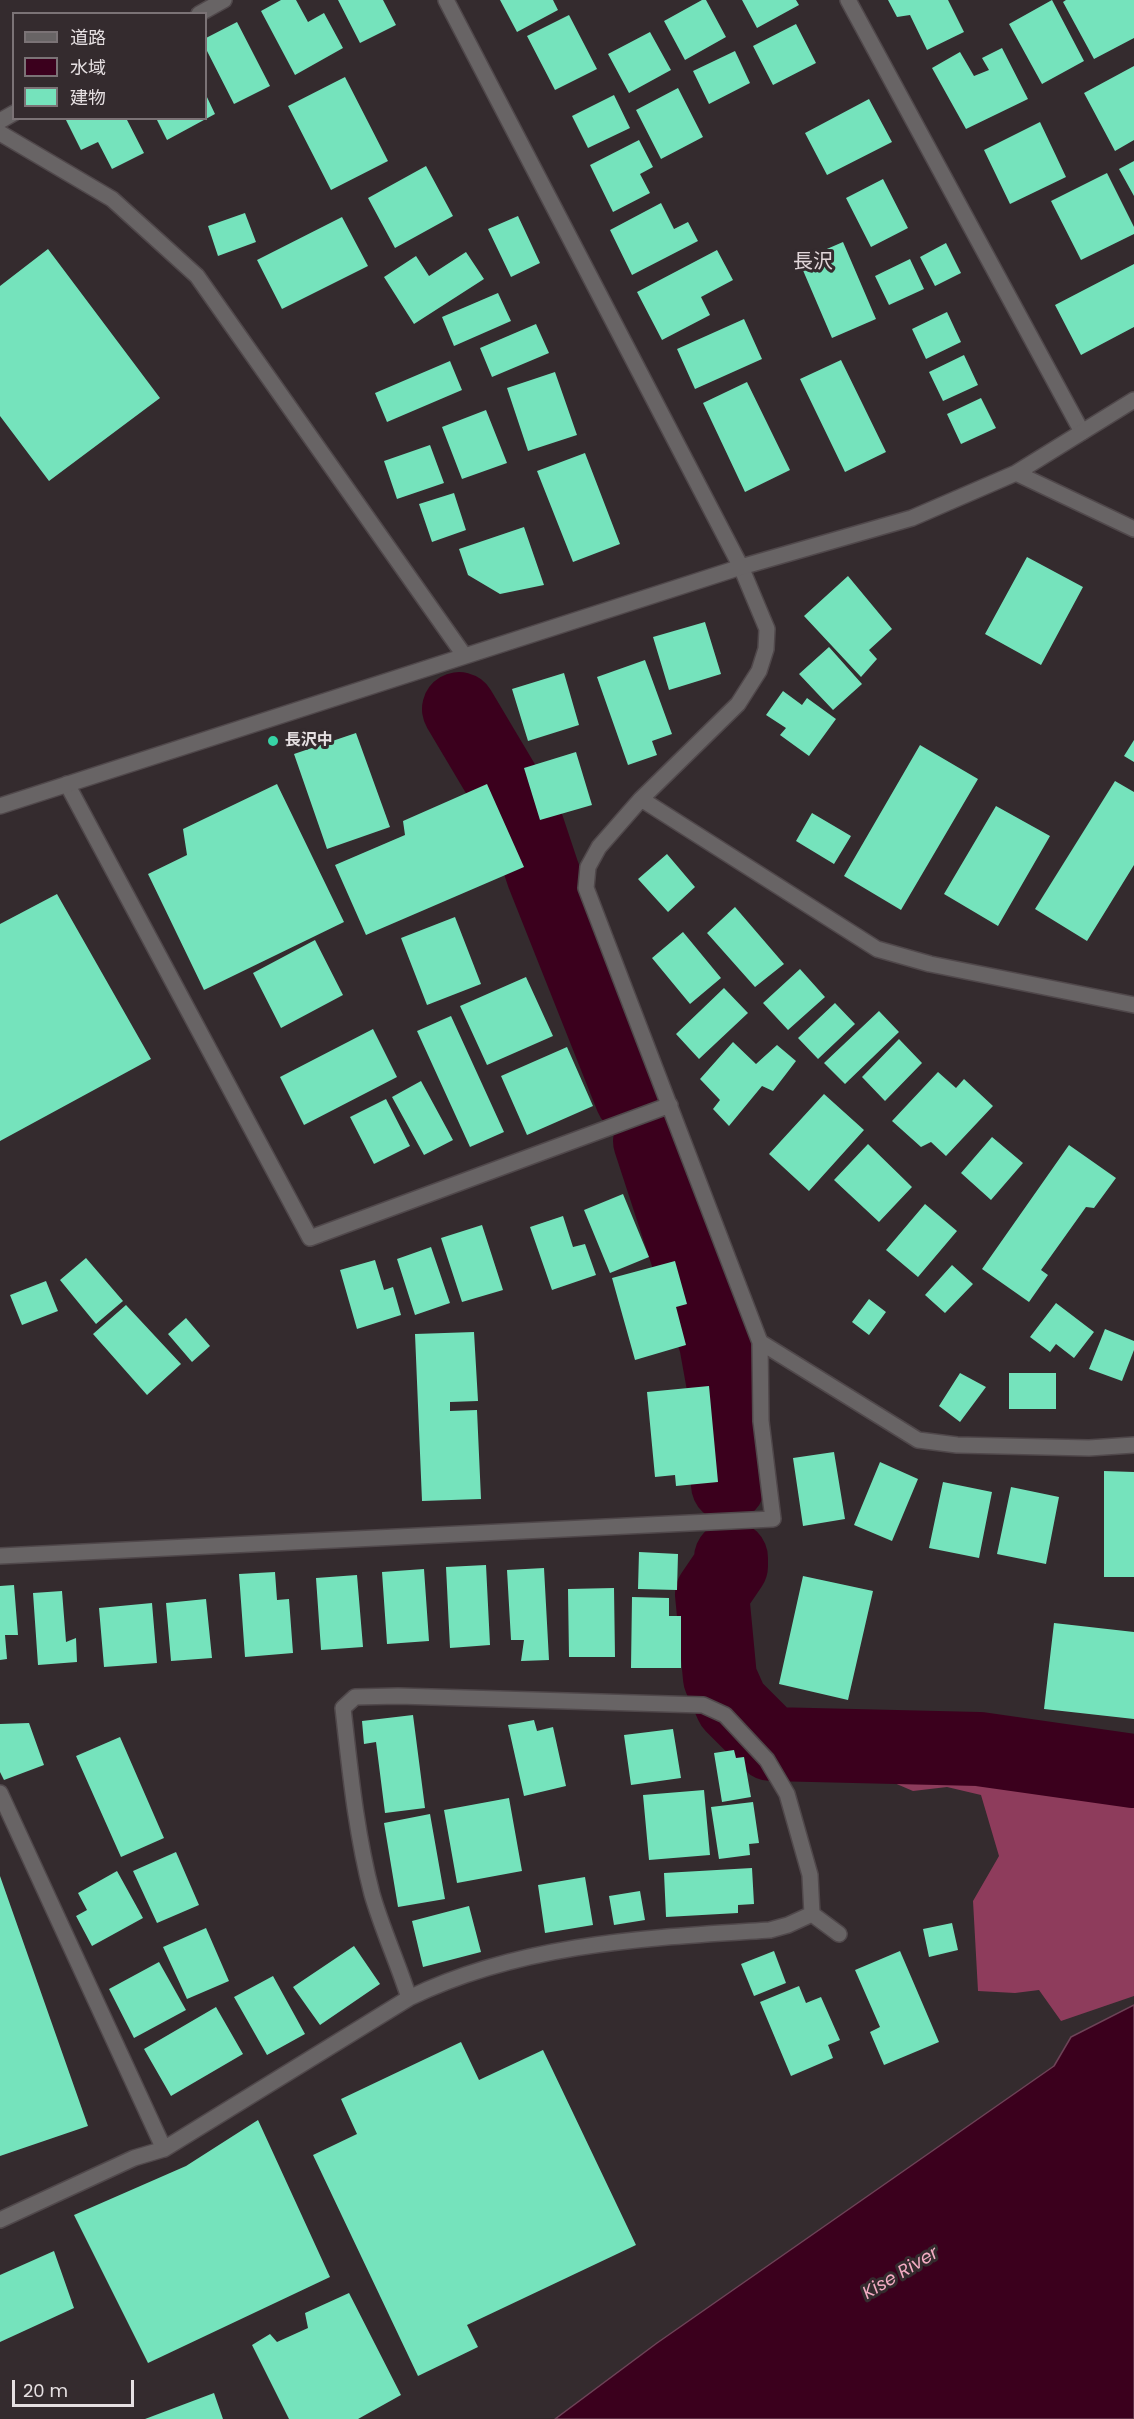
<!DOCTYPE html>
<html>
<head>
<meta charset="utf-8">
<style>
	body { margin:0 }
	#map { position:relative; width:1134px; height:2419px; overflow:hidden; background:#342b2e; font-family:Poppins,"Noto Sans JP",sans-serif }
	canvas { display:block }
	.legend { position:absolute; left:12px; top:12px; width:195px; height:108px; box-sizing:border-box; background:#342b2e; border:2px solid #7b7376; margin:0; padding:8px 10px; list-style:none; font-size:18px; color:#e6e0e2 }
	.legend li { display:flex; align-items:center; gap:12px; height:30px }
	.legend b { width:30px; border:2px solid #7b7376 }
	.scale { position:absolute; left:12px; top:2380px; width:122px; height:27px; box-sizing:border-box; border:3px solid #e6e0e2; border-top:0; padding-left:8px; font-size:18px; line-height:21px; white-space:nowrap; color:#e6e0e2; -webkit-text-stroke:4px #342b2e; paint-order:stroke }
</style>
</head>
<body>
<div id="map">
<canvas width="1134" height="2419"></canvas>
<ul class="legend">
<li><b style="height:8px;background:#686465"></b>道路</li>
<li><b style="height:16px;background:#3b001d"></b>水域</li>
<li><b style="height:16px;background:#75e3bc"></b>建物</li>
</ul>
<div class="scale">20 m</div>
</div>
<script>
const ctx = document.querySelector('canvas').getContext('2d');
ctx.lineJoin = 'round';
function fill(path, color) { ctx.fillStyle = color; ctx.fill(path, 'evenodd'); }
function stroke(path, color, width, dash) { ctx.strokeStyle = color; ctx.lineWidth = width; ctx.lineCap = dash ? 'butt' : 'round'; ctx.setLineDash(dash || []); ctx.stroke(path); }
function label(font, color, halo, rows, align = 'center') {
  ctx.font = font + ' Poppins,"Noto Sans JP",sans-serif'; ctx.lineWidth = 6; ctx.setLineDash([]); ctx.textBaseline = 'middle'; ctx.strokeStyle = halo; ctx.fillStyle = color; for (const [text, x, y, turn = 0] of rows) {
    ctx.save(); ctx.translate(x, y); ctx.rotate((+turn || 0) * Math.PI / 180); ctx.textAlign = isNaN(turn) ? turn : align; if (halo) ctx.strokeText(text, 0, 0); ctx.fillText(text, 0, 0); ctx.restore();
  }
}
const forest = new Path2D(`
	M799 1714 952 1722 1134 1746V1996L1061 2021 1039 1990 1015 1993 978 1991 973 1901 999 1856 981 1795 947 1787 913 1791 803 1744Z`);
const water = new Path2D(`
	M1134 2005V2419H555L657 2343 1054 2066 1071 2037Z`);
const river = new Path2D(`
	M459 709 525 820 543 874 632 1098
	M650 1141 716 1343 725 1393 728 1485
	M731 1558V1566L712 1594 720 1678 732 1705 771 1744 979 1749 1134 1771`);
const building = new Path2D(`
	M281 0H296L308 22 324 13 343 48 295 75 261 11Z
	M338 0H383L396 25 360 43Z
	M500 0H553L558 10 517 32Z
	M702 0H706L726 37 685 60 664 21Z
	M742 0H796L799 5 757 28Z
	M888 0H948L964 32 927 50 910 15 897 17Z
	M1052 0 1084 61 1042 84 1009 24Z
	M1066 0H1134V38L1094 59 1063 2Z
	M569 15 597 69 555 90 527 36Z
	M237 22 270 86 234 104 206 49V38Z
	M796 24 816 63 773 85 753 46Z
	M650 32 671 70 629 93 608 54Z
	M1002 48 1028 99 966 129 932 68 960 52 974 76 989 70 982 58Z
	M735 51 750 83 709 104 693 71Z
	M1134 66V140L1115 151 1084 93Z
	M345 77 388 161 331 190 288 106Z
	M678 88 703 137 661 159 636 110Z
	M206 95 215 114 167 140 156 118H206Z
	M614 95 630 128 588 148 572 116Z
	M869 99 892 142 827 175 805 133Z
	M65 118H126L144 153 112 169 98 142 81 150Z
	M1040 122 1066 177 1010 204 984 150Z
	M639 140 653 167 640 174 650 193 613 212 590 165Z
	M1134 161V196L1119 169Z
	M426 166 453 216 395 248 368 198Z
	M1107 173 1134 227V234L1081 260 1051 201Z
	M883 179 908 228 871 247 846 198Z
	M661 203 674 229 688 222 698 241 632 275 610 230Z
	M245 213 256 242 218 256 208 226Z
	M518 216 540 263 511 277 488 229Z
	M342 217 368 266 282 309 257 260Z
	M843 242 876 319 832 338 799 261Z
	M946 243 961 273 935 286 920 257Z
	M48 249 160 398 49 481 0 416V286Z
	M717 250 733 280 701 297 710 315 662 340 637 292Z
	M466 252 484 279 414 324 384 277 416 256 429 276Z
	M910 259 924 289 889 305 875 276Z
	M1134 264V327L1081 355 1055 305Z
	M498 293 511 321 454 346 442 317Z
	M947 312 961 342 926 359 912 329Z
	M744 319 762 359 695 389 677 349Z
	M536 324 549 353 492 377 480 348Z
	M964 355 978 385 943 401 929 372Z
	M841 360 886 452 845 472 800 379Z
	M450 361 462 390 387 422 375 393Z
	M555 372 577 435 528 451 507 388Z
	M747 382 790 470 745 492 703 403Z
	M981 398 996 428 961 444 947 414Z
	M486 410 507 463 462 479 442 427Z
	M430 445 444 483 397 499 384 461Z
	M585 453 620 544 573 562 537 471Z
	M454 493 466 530 432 542 419 504Z
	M524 527 544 585 500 594 468 575 459 549Z
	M1027 557 1083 587 1041 665 985 634Z
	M848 576 892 629 869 650 877 659 861 677 804 616Z
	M705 622 721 674 669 690 653 637Z
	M829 647 862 684 833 710 799 674Z
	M645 660 672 734 652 741 657 755 628 765 597 677Z
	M564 673 579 725 528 741 512 689Z
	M783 691 802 705 807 698 836 719 809 756 780 735 786 728 766 715Z
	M356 733 390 827 327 849 294 754Z
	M1134 740V762L1124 756Z
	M920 745 978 779 901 910 844 876Z
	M576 752 592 805 540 820 524 768Z
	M1115 781 1134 792V865L1087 941 1035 909Z
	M277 784 344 922 204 990 148 874 187 855 183 829Z
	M487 784 524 867 366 935 335 865 405 835 403 821Z
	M996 806 1050 836 998 926 944 894Z
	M812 813 851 836 834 864 796 841Z
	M667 854 695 887 668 912 638 879Z
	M57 894 151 1059 0 1141V924Z
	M735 907 784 964 755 987 707 933Z
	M455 917 481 984 427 1005 401 938Z
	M683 932 721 978 690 1004 652 958Z
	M315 940 343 995 281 1028 253 973Z
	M800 969 825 997 788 1030 763 1003Z
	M526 977 553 1036 487 1065 460 1006Z
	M724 988 748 1013 699 1059 676 1034Z
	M835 1003 855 1024 818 1059 798 1038Z
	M879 1011 899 1032 845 1084 824 1063Z
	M451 1016 504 1132 470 1147 417 1031Z
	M373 1029 397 1077 304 1125 280 1077Z
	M899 1039 922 1063 885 1101 862 1077Z
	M733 1042 756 1064 777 1045 796 1061 773 1091 762 1086 729 1126 713 1109 720 1100 700 1079Z
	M567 1047 593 1106 527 1135 501 1076Z
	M938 1072 956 1088 964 1079 993 1106 946 1156 931 1142 921 1147 892 1121Z
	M421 1081 453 1140 424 1155 392 1097Z
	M824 1094 864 1130 809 1191 769 1154Z
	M386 1099 410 1146 374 1164 350 1117Z
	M992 1137 1023 1163 991 1200 961 1173Z
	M868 1144 912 1187 879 1222 834 1180Z
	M1069 1145 1116 1178 1094 1208 1086 1207 1041 1270 1048 1275 1029 1302 982 1269Z
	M623 1194 649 1257 610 1273 584 1210Z
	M925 1204 957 1231 918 1277 886 1250Z
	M563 1216 573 1247 585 1244 596 1275 552 1290 530 1227Z
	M482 1225 503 1290 462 1302 441 1238Z
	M431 1247 450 1303 415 1315 397 1259Z
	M86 1258 123 1301 96 1324 60 1280Z
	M375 1260 384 1290 393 1287 401 1315 357 1329 340 1270Z
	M675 1261 687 1304 676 1307 686 1345 635 1360 612 1278Z
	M952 1265 973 1284 945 1313 925 1295Z
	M46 1281 58 1311 22 1325 10 1295Z
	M869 1299 886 1312 869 1335 852 1322Z
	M1056 1303 1094 1332 1074 1358 1056 1344 1050 1352 1030 1337Z
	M126 1305 181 1364 147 1395 93 1334Z
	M186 1318 210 1346 192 1362 168 1334Z
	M1105 1329 1134 1341V1350L1122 1381 1089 1369Z
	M474 1332 478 1401 450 1402V1411L477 1410 481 1499 422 1501 415 1334Z
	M960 1373 986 1387 960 1422 939 1406Z
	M1009 1373H1056V1409H1009Z
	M709 1386 718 1482 676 1486 675 1475 655 1477 647 1392Z
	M834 1452 845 1519 803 1526 793 1458Z
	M880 1462 918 1479 892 1541 854 1525Z
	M1104 1471 1134 1472V1577H1104Z
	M943 1482 992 1492 979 1558 929 1548Z
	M1011 1487 1059 1497 1046 1564 997 1554Z
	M639 1552 678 1554 677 1590 638 1589Z
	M486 1565 490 1645 450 1648 446 1567Z
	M544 1568 549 1660 521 1661 524 1640H511L507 1570Z
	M424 1569 429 1641 387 1644 382 1572Z
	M275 1572 277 1600 289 1599 293 1653 245 1657 239 1574Z
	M357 1575 363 1647 321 1650 316 1578Z
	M803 1576 873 1591 848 1700 779 1684Z
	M14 1585 18 1635H5L7 1659 0 1660V1586Z
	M614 1588 615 1657H569L568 1589Z
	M62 1591 66 1642 76 1638 77 1662 38 1665 33 1593Z
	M632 1597 669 1598V1616H681V1668H631Z
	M206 1599 212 1658 171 1661 166 1603Z
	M152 1603 157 1663 104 1667 99 1608Z
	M1054 1623 1134 1632V1719L1044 1709Z
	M413 1715 425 1808 385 1813 376 1742 364 1744 362 1721Z
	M534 1720 537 1731 553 1727 566 1786 524 1796 508 1725Z
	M29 1723 44 1765 4 1780 0 1772V1724Z
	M673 1729 681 1778 631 1785 624 1735Z
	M120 1737 164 1838 121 1857 76 1756Z
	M734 1750 736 1758 744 1757 751 1797 722 1802 714 1753Z
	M704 1790 710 1855 649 1860 643 1795Z
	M509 1798 522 1871 457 1883 444 1810Z
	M753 1802 759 1843 749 1844 750 1855 719 1859 711 1807Z
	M430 1814 445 1899 398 1907 384 1823Z
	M176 1852 199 1905 157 1923 133 1871Z
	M752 1868 754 1904 738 1905V1913L666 1917 664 1873Z
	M117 1871 143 1918 92 1946 76 1916 87 1910 78 1893Z
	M0 1876 88 2126 0 2156Z
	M585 1877 593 1925 545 1933 538 1885Z
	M640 1891 645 1920 614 1925 609 1896Z
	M469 1906 481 1952 423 1967 412 1921Z
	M952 1923 958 1950 929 1957 923 1929Z
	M206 1928 229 1981 187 1999 163 1947Z
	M354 1946 380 1984 320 2025 293 1987Z
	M774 1951 786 1983 754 1996 741 1964Z
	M900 1951 939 2042 884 2065 870 2032 880 2027 855 1970Z
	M159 1962 186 2010 134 2038 109 1989Z
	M273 1976 305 2034 267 2055 234 1997Z
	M799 1986 806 2003 821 1997 840 2040 828 2045 833 2058 791 2076 760 2002Z
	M216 2007 243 2054 171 2096 144 2049Z
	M461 2042 479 2080 543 2050 636 2245 467 2325 478 2347 418 2376 313 2155 357 2134 341 2099Z
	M258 2120 330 2277 148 2363 74 2215 186 2166Z
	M54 2251 74 2308 0 2342V2275Z
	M349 2293 401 2395 358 2419H289L252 2345 270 2334 277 2342 308 2328 305 2313Z
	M214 2393 223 2419H145Z`);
const minor = new Path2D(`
	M848 0 1082 432
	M199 14 224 0
	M0 121 14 113
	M67 784 310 1238 670 1105
	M641 799 877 949 930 964 1134 1005
	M760 1342 918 1440 957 1445 1089 1448 1134 1445
	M0 1556 773 1519 761 1421 760 1342 586 888 588 867 599 847 641 799 738 704 759 671 766 649 767 629 741 567
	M0 1793 164 2149
	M409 1998C398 1963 382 1929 372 1894 356 1833 350 1770 343 1708L355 1697 398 1696 703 1705 725 1715 767 1760 787 1794 810 1875 812 1914
	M0 2220 134 2158 164 2149 409 1998C523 1943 646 1938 770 1930L788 1925 812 1914 839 1934`);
const tertiary = new Path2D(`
	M446 0 741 567
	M0 133 112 199 197 276 464 655
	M1016 473 1134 529
	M0 806 741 567 912 518 1016 473 1134 400`);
const markers = [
	[273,741,6,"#37d4a6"]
];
const poiNames = [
	["長沢中",285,741]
];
const waterNames = [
	["Kise River",901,2274,-31]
];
const quarterNames = [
	["長沢",813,263]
];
fill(forest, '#8e3c5c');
fill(water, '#3b001d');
stroke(water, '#6e4358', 1.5);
stroke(river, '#3b001d', 74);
fill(building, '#75e3bc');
stroke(minor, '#50484b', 18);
stroke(tertiary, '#50484b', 18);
stroke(minor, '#686465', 15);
stroke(tertiary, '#686465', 15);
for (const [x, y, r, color] of markers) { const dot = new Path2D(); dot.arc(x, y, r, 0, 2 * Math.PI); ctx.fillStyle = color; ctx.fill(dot); stroke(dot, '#342b2e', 2); }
label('bold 16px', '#e6e0e2', '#342b2e', poiNames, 'left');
label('italic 18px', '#f3acc3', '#342b2e', waterNames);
label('20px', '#e1d6d9', '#342b2e', quarterNames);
</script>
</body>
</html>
